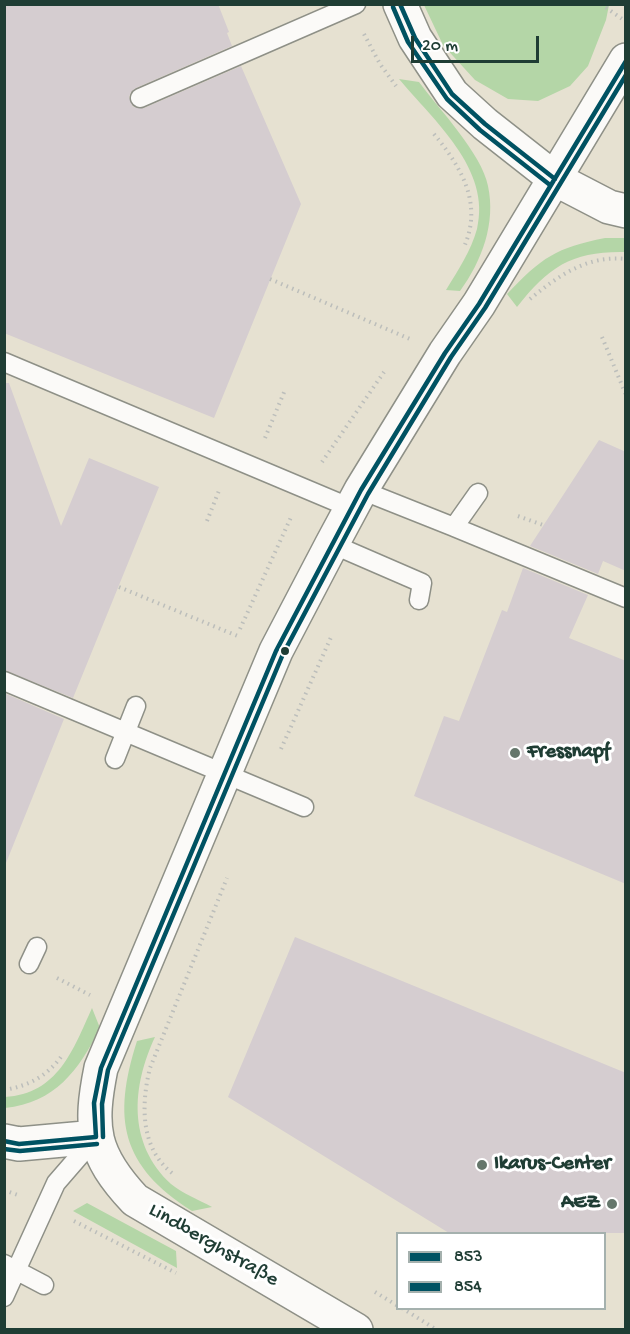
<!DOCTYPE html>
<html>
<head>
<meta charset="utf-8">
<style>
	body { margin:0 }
	#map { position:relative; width:630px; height:1334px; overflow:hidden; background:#e6e1d1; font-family:"Gochi Hand",sans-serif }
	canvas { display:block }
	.frame { position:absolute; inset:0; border:6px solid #1f3d34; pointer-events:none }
	.legend { position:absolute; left:396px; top:1232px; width:210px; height:78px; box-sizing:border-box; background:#fff; border:2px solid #a5b1ae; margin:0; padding:8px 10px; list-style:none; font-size:18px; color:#1f3d34 }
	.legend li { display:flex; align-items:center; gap:12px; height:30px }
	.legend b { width:30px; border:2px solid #a5b1ae }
	.scale { position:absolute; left:411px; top:36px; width:128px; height:27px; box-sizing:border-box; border:3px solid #1f3d34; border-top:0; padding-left:8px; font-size:18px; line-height:21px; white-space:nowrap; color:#1f3d34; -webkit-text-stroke:4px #fff; paint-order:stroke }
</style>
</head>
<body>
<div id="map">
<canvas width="630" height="1334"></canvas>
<div class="frame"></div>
<ul class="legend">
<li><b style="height:8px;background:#005262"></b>853</li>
<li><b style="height:8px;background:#005262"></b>854</li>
</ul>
<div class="scale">20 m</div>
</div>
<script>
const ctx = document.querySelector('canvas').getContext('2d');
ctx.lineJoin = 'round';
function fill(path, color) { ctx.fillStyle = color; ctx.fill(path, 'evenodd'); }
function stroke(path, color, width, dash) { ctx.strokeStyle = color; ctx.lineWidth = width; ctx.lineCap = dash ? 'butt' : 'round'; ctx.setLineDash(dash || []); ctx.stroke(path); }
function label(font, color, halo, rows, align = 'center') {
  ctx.font = font + ' "Gochi Hand",sans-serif'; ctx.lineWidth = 6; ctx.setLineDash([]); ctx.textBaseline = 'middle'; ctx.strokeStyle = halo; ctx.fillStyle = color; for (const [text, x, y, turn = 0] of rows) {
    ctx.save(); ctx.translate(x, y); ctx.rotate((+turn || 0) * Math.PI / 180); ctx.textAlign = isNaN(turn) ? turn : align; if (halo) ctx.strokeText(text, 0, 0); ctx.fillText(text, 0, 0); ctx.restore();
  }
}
const green = new Path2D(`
	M424 5H609L606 20 588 66 570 86 538 101 508 99 475 80 443 45Z
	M399 79 419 82C439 109 482 154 488 186 496 223 482 261 460 291L446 290C458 270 471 251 477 229 492 169 433 120 399 79Z
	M605 238H625V252C573 251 549 266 517 307L507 294C542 257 556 248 605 238Z
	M92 1008 100 1028C79 1070 55 1103 5 1108V1097C58 1094 73 1050 92 1008Z
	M155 1037C132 1086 127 1143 171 1184 182 1193 199 1200 212 1207L192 1211C121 1166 112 1119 137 1041Z
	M87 1203 176 1251 177 1268 73 1211Z`);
const building = new Path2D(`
	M4 4H218L229 32 227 33 232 46 136 88 131 92 129 97 133 107 144 108 241 66 301 204 214 418 4 333Z
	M4 383H9L61 526 89 458 159 487 73 698 4 670Z
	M599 440 626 452V571L603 561 598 574 530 546Z
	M523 568 588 595 569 638 626 661V884L414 796 444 716 459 721 502 610 507 612Z
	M4 693 64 719 6 863 4 862Z
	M295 937 626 1073V1233H449L228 1097Z`);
const path = new Path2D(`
	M601 4 625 21
	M364 34 380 64 396 86
	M434 134C462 168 483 204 464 247
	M270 279 410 339
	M530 299C558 276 587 255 626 259
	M602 337 626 395
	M265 438 285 390
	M322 462 384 372
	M518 516 543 525
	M207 521 220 488
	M119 587 240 637
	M240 629 292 515
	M281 749 332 635
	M57 978 90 995
	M4 1090C29 1086 49 1075 63 1054
	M172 1173C140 1148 141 1104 150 1068L227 878
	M4 1190 18 1195
	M74 1221 176 1273
	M375 1292 398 1306
	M402 1308 437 1330`);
const lane = new Path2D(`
	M140 98 356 4
	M4 362 351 508
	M361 490 454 527 478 493
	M454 527 626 598
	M332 544 422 583 419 600
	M4 681 304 807
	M115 759 136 706
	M29 964 37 947
	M4 1264 44 1285
	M4 1297 56 1183 95 1138`);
const street = new Path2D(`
	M400 4 415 38 452 94 485 124 555 179 609 207 626 211
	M4 1141 19 1144 96 1137
	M356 1330 135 1200C92 1154 89 1128 101 1068L276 651 332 544 361 490 445 353 479 304 626 60`);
const bus1 = new Path2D(`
	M400 4 415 38 452 94 485 124 555 179
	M96 1137 94 1103 101 1068 276 651 361 490 445 353 479 304 626 61
	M4 1141 19 1144 96 1137`);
const bus2 = new Path2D(`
	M393 7 408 42 447 99 480 130 550 185
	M103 1137 102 1104 108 1070 283 654 368 494 451 357 485 308 626 75
	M4 1149 20 1151 97 1144`);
const markers = [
	[285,651,5,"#1f3d34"],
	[515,753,6,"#65766b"],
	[482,1165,6,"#65766b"],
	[612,1204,6,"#65766b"]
];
const poiNames = [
	["Fressnapf",527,753],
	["Ikarus-Center",494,1165],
	["AEZ",600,1204,"right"]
];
const streetNames = [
	["Lindberghstraße",213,1246,30]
];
fill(green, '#b4d6a7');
fill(building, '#d5cdd0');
stroke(lane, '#8e9087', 21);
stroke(street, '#8e9087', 36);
stroke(path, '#bcbebb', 4, [1.5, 4.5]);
stroke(lane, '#fbfaf8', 18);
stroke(street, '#fbfaf8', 33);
stroke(bus1, '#005262', 4.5);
stroke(bus2, '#005262', 4.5);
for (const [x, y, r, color] of markers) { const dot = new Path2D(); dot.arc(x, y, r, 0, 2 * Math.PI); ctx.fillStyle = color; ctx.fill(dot); stroke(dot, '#fff', 2); }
label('bold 21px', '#1f3d34', '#fff', poiNames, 'left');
label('21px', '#1f3d34', '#fff', streetNames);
</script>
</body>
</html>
